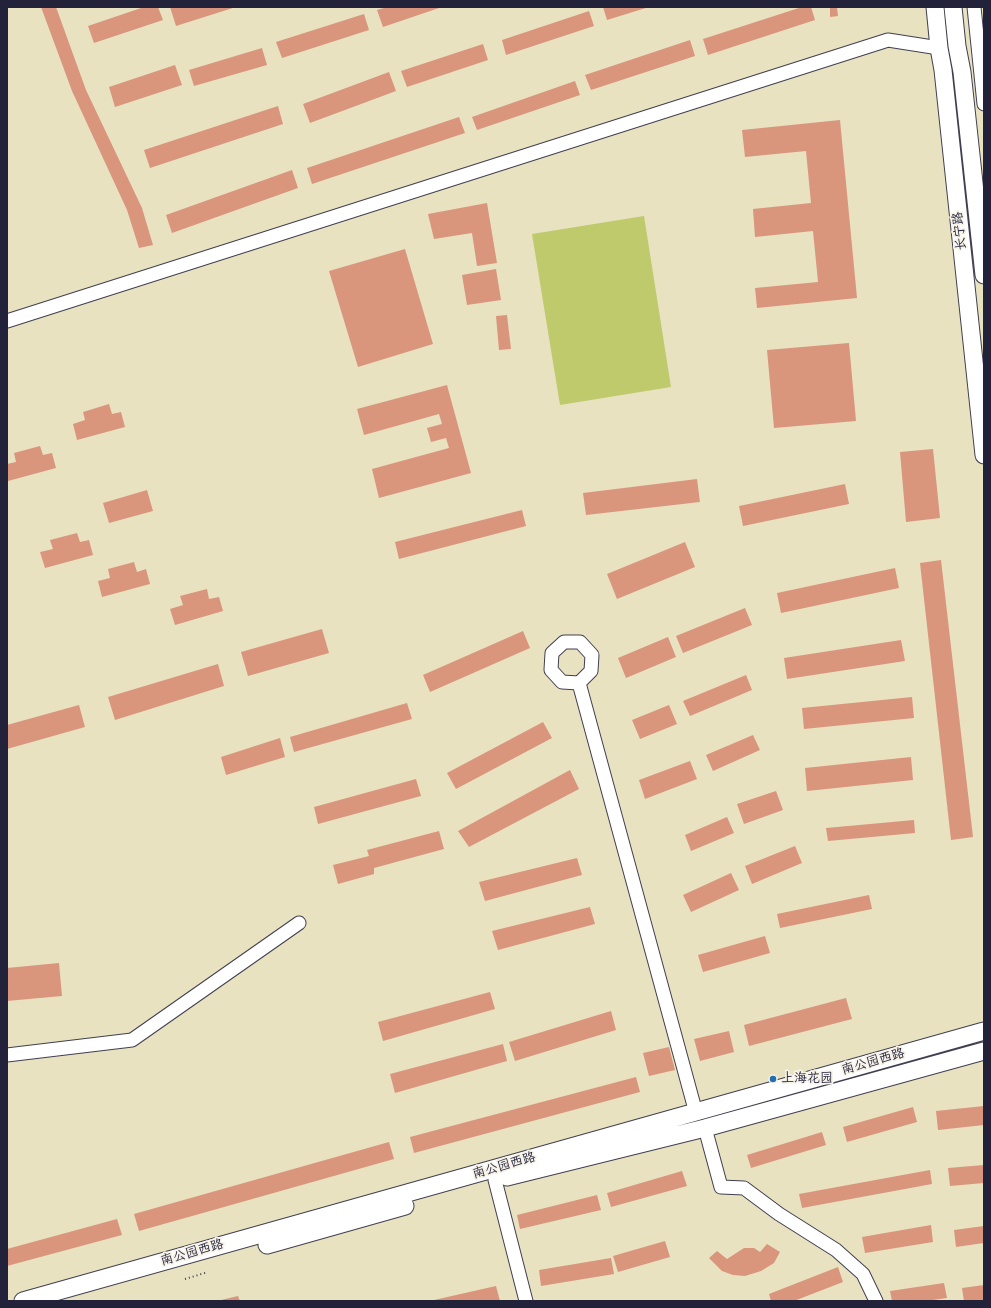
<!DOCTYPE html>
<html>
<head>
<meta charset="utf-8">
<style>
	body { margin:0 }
	#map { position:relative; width:991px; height:1308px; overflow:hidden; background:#e8e2c1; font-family:Pangolin,sans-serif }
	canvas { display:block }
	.frame { position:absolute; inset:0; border:8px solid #22223b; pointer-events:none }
</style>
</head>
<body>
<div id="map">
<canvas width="991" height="1308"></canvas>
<div class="frame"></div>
</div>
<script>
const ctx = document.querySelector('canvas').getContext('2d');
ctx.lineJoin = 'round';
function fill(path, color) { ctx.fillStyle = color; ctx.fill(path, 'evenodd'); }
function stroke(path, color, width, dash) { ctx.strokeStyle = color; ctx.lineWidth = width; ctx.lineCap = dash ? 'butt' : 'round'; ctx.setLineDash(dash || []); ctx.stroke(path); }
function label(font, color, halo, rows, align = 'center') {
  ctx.font = font + ' Pangolin,"LXGW WenKai TC",sans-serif'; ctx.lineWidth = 3.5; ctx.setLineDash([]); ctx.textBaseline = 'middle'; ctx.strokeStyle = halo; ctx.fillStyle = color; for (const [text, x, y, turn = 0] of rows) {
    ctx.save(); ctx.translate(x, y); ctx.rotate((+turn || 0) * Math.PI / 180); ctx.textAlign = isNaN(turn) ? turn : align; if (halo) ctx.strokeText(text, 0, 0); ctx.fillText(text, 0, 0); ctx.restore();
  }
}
const green = new Path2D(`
	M644 216 671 387 560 405 532 234Z`);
const building = new Path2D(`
	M41 7H56L86 90 142 208 153 245 139 248 127 210 72 91Z
	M144 7H158L163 20 94 43 88 26Z
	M170 7H236L176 26Z
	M387 7H442L383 27 377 10Z
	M603 7H649L607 20Z
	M802 7H811L815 20 708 55 703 39Z
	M830 7H837L838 16 830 17Z
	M589 11 594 26 506 55 502 40Z
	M364 14 369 30 282 58 276 42Z
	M690 40 695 56 591 90 585 75Z
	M483 44 488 60 407 87 401 71Z
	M262 48 267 65 194 86 189 70Z
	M175 65 182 85 115 107 109 87Z
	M389 72 396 91 310 123 303 104Z
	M575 81 580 95 477 130 472 117Z
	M278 106 283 124 150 168 144 150Z
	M459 117 465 133 312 184 307 168Z
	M840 120 857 298 757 308 755 288 818 282 813 231 755 237 753 209 811 203 806 151 745 157 742 130Z
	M292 170 298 188 172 233 166 215Z
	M487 203 497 263 477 266 472 233 434 239 428 214Z
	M405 249 433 344 358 367 329 271Z
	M496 269 501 300 467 305 462 275Z
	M507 315 511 349 499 350 496 316Z
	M849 343 856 421 774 428 767 350Z
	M447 385 471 473 379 498 372 469 449 448 446 438 431 442 427 428 442 424 439 414 364 435 357 409Z
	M109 404 112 414 121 412 125 427 77 440 73 424 85 420 83 412Z
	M40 446 43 455 52 453 56 468 8 481 7 464 16 462 14 453Z
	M933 449 940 518 906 522 900 452Z
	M697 479 700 502 586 515 583 493Z
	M845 484 849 504 743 526 739 506Z
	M147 490 153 511 109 523 103 503Z
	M522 510 526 526 399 559 395 542Z
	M77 533 80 542 89 540 93 555 45 568 40 552 53 549 50 540Z
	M685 542 695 567 617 599 607 574Z
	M941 560 973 837 951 840 920 563Z
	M134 562 137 572 146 569 150 584 102 597 98 581 110 578 108 569Z
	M895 568 899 588 781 613 777 593Z
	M207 589 209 599 219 597 223 611 175 625 170 609 183 605 180 596Z
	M745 608 752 625 683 653 676 636Z
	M322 629 329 653 248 676 241 652Z
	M523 631 530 648 430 692 423 675Z
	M668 637 676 657 626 678 618 658Z
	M901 640 905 661 787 679 784 658Z
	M218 664 224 686 115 720 108 697Z
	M746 675 752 690 690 716 683 701Z
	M912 697 914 718 804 729 802 708Z
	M407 703 412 719 294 752 290 737Z
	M79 705 85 727 7 749V725Z
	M669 705 677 724 640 739 632 720Z
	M543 722 552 738 456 789 447 773Z
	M753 735 760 750 713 771 706 755Z
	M280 738 285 757 226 775 221 757Z
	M911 757 913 780 807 791 805 768Z
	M690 761 697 779 645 799 639 780Z
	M570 770 579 789 469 847 458 831Z
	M416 779 421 796 318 824 314 807Z
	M776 791 783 810 744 824 737 804Z
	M727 817 734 833 691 851 685 835Z
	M914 820 915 833 828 841 826 828Z
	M439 831 444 849 374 868V874L338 884 333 865 369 856 367 850Z
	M795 846 802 863 752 884 745 866Z
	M577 858 582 875 485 901 479 882Z
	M731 873 739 890 691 912 683 895Z
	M869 895 872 909 780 928 777 914Z
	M590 907 595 924 498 950 492 931Z
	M765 936 770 953 703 972 698 955Z
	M59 963 62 996 7 1001V968Z
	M490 992 495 1009 383 1041 378 1022Z
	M846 998 852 1019 749 1046 744 1025Z
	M611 1011 616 1030 515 1061 509 1042Z
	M729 1031 734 1052 700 1061 694 1039Z
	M503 1044 507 1061 395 1093 390 1074Z
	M669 1047 675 1070 649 1076 643 1053Z
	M636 1077 640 1092 414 1153 410 1137Z
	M984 1106V1125L938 1130 936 1111Z
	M913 1107 917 1122 847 1142 843 1127Z
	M822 1132 826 1145 751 1168 747 1155Z
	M389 1142 394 1159 139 1231 134 1214Z
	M984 1165V1183L950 1186 948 1168Z
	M930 1170 932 1184 802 1208 799 1194Z
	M682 1171 687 1186 611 1207 607 1193Z
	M597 1195 601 1210 520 1229 517 1215Z
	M117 1219 122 1235 7 1266V1249Z
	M931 1225 933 1242 865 1253 862 1237Z
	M984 1226V1243L956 1247 954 1230Z
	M665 1241 670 1257 618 1272 613 1256Z
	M767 1244 780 1252 774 1263 761 1271 745 1276 733 1275 722 1271 709 1258 717 1251 727 1259 744 1248H754L760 1252Z
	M611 1258 614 1274 541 1286 539 1270Z
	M838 1267 843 1282 794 1301H771L769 1294Z
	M944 1283 947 1298 926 1301H892L890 1291Z
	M984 1285V1301H964L962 1288Z
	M496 1286 500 1301H434V1300Z
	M238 1296 240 1301H221V1300Z`);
const path = new Path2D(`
	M185 1279 208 1272`);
const minor = new Path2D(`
	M974 7 984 104
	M7 321 888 40 939 48
	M564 642H580L592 655 591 671 579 683 562 682 551 670 552 653Z
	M579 683 696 1113
	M7 1055 132 1040 299 923
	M705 1128 721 1187 744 1188 779 1214 836 1250 863 1274 876 1301
	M495 1180 526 1301`);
const major = new Path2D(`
	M935 7 939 48 943 70 984 455
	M953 7 957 46 962 72 984 275
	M507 1177 705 1128 984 1051
	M267 1245 405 1206
	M23 1301 984 1031`);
const markers = [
	[773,1079,4,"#1f6fb2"]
];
const streetNames = [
	["长宁路",960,231,-96],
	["南公园西路",873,1062,-16],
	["南公园西路",504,1166,-16],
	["南公园西路",192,1253,-16]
];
const poiNames = [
	["上海花园",781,1079]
];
fill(green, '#beca6c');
fill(building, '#da957d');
stroke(minor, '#403f4f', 15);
stroke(major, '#403f4f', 19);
stroke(path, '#403f4f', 2, [1, 3]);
stroke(minor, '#fff', 13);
stroke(major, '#fff', 17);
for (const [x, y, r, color] of markers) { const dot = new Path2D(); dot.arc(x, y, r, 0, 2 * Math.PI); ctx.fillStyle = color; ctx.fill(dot); stroke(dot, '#f7f3e8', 1.5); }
label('13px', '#22223b', '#f7f3e8', streetNames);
label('13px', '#22223b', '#f7f3e8', poiNames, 'left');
</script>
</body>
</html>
